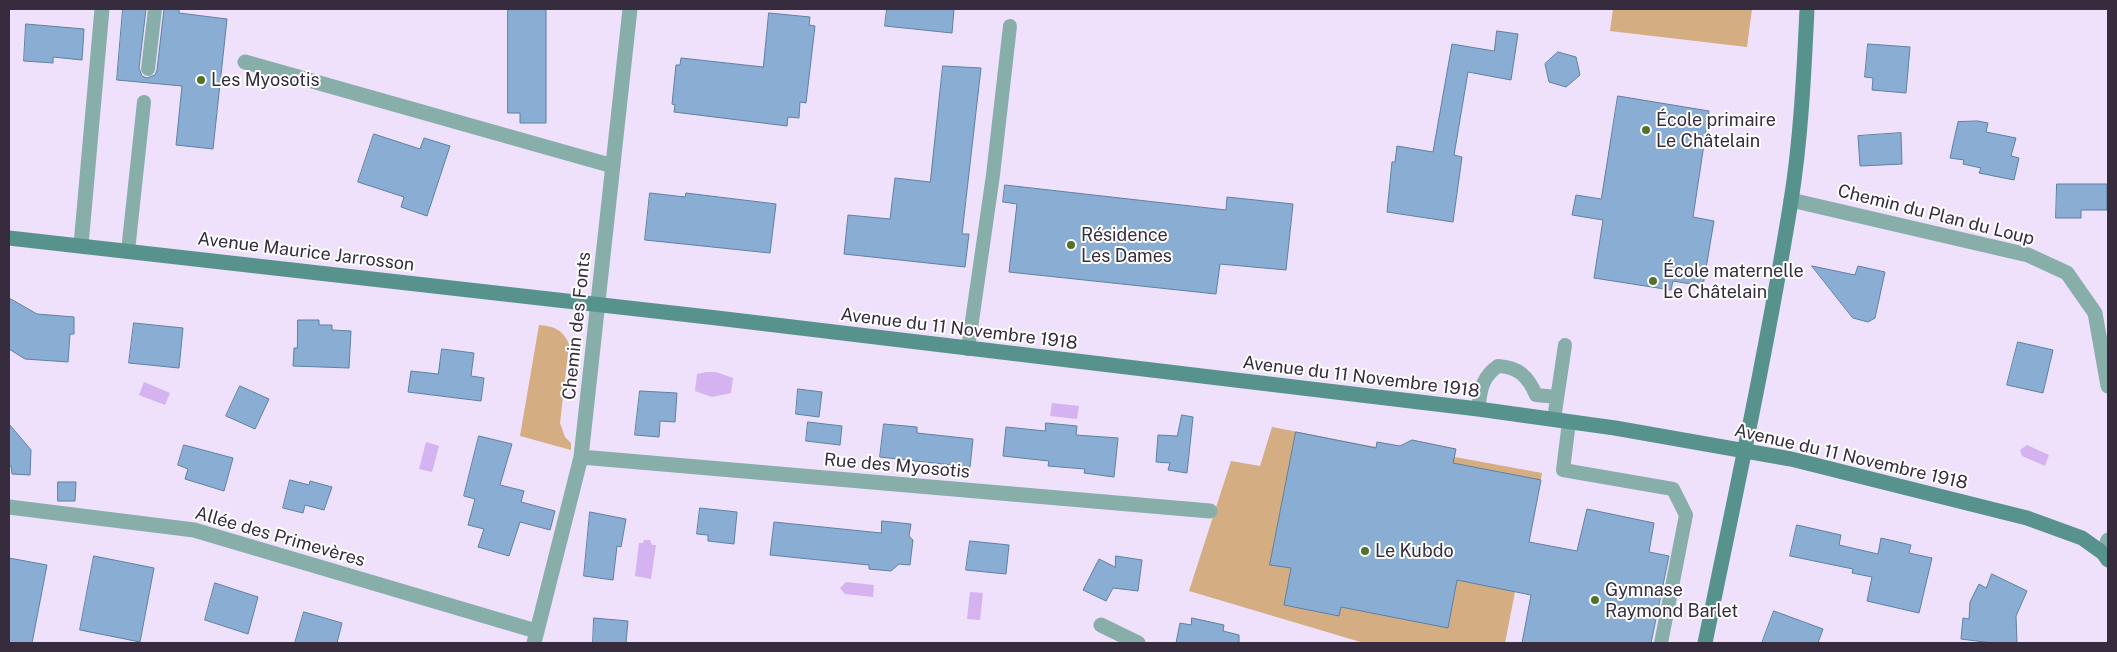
<!DOCTYPE html>
<html>
<head>
<meta charset="utf-8">
<style>
	body { margin:0 }
	#map { position:relative; width:2117px; height:652px; overflow:hidden; background:#efe0fc; font-family:"Public Sans",sans-serif }
	canvas { display:block }
	.frame { position:absolute; inset:0; border:10px solid #362c3e; pointer-events:none }
</style>
</head>
<body>
<div id="map">
<canvas width="2117" height="652"></canvas>
<div class="frame"></div>
</div>
<script>
const ctx = document.querySelector('canvas').getContext('2d');
ctx.lineJoin = 'round';
function fill(path, color) { ctx.fillStyle = color; ctx.fill(path, 'evenodd'); }
function stroke(path, color, width, dash) { ctx.strokeStyle = color; ctx.lineWidth = width; ctx.lineCap = dash ? 'butt' : 'round'; ctx.setLineDash(dash || []); ctx.stroke(path); }
function label(font, color, halo, rows, align = 'center') {
  ctx.font = font + ' "Public Sans",sans-serif'; ctx.lineWidth = 4; ctx.setLineDash([]); ctx.textBaseline = 'middle'; ctx.strokeStyle = halo; ctx.fillStyle = color; for (const [text, x, y, turn = 0] of rows) {
    ctx.save(); ctx.translate(x, y); ctx.rotate((+turn || 0) * Math.PI / 180); ctx.textAlign = isNaN(turn) ? turn : align; if (halo) ctx.strokeText(text, 0, 0); ctx.fillText(text, 0, 0); ctx.restore();
  }
}
const green = new Path2D(`
	M1613 9H1752L1747 47 1610 31Z
	M539 325C554 326 563 330 569 344L560 423 565 437 571 443V450L520 436Z
	M1272 427 1376 447 1377 442 1405 447 1413 440 1456 449 1455 457 1542 473 1519 592H1515L1505 643H1364L1189 591 1231 461 1260 466Z`);
const water = new Path2D(`
	M706 372H716L733 378 731 393 712 397 695 391 697 374Z
	M144 382 170 393 165 405 139 395Z
	M1052 403 1079 406 1077 419 1050 416Z
	M426 442 439 446 432 472 419 469Z
	M2027 445 2049 455 2045 466 2022 456 2020 450Z
	M644 540H650L652 545H656L651 579 635 576 639 543H643Z
	M846 582 874 585 873 597 845 594 840 588Z
	M970 592 983 593 980 620 967 619Z`);
const building = new Path2D(`
	M123 9H146L139 68 142 76 147 78 155 75 157 70 164 9H179V13L227 19 213 149 176 145 182 86 117 80Z
	M508 9H546V123H520V113H508Z
	M887 9H954L952 33 885 26Z
	M769 13 810 17 809 25 815 26 806 103 800 102 799 118 788 117 787 126 674 112 675 105 672 104 676 65H680L681 58 763 67Z
	M26 24 84 29 82 60 53 57V63L24 61Z
	M1497 31 1518 34 1511 80 1468 72 1454 155 1462 157 1453 222 1387 212 1392 162H1395L1397 146 1433 152 1452 44 1494 51Z
	M1868 44 1910 47 1906 93 1872 90 1873 78 1865 77Z
	M1558 52 1576 57 1580 75 1566 87 1549 82 1545 64Z
	M943 66 981 68 962 234H969L965 267 844 254 848 215 890 219 895 178 930 182Z
	M1618 96 1709 111 1693 217 1714 221 1703 286 1673 281 1671 290 1594 278 1603 220 1572 215 1576 195 1601 199Z
	M1978 121 1988 123 1986 132 2016 138 2011 156 2019 158 2014 180 1979 173 1981 168 1963 164 1964 160 1950 158 1958 122Z
	M1901 133 1902 164 1860 166 1858 136Z
	M374 134 420 149 424 138 450 146 427 216 401 207 404 197 358 182Z
	M2057 184H2107V210H2081V218H2056Z
	M1005 185 1226 210 1227 197 1293 204 1286 270 1220 264 1216 294 1009 272 1017 204 1003 202Z
	M650 193 685 197 686 193 776 204 770 253 645 240Z
	M1812 266 1855 275 1858 266 1885 272 1875 318 1868 322 1853 318Z
	M9 298 37 314 74 317V334H70L68 362 25 359 9 349Z
	M298 320H319V325H332V330L351 331 349 368 293 366 294 348H297Z
	M134 323 183 328 179 368 129 363Z
	M2018 342 2053 350 2043 393 2007 385Z
	M442 349 474 353 471 376 484 378 481 401 408 392 411 371 438 374Z
	M240 386 269 399 255 429 226 416Z
	M798 389 822 392 819 417 796 414Z
	M640 391 677 393 675 422 660 421 659 437 635 435Z
	M1182 415 1193 417 1187 473 1168 470 1170 463 1156 462 1158 435 1177 436Z
	M808 422 842 426 840 445 806 441Z
	M1046 423 1077 426 1076 435 1118 438 1114 477 1084 473 1085 469 1048 466 1049 461 1003 456 1006 427 1045 431Z
	M9 424 31 450 30 475 12 474 11 466H9Z
	M884 424 917 427V433L973 439 970 467 880 457Z
	M1296 432 1376 448 1377 442 1400 446 1412 440 1456 449 1453 463 1541 480 1529 542 1577 551 1587 509 1654 523 1649 552 1669 556 1651 643H1522L1531 595 1457 580 1448 628 1341 607 1339 616 1284 605 1291 568 1270 565Z
	M479 436 512 444 500 485 524 491 521 502 555 511 550 530 520 522 509 556 478 547 484 529 468 525 475 499 464 496Z
	M184 445 233 458 224 491 185 479 188 469 178 465Z
	M290 480 309 485 310 481 332 487 324 510 305 505 303 513 283 508Z
	M58 482H76L75 501H58Z
	M700 508 737 512 734 544 708 541V535L697 534Z
	M590 512 626 519 621 547 617 546 613 580 584 576Z
	M882 521 911 524 909 536 913 540 910 565 899 564 891 571 869 569V565L770 555 774 522 881 533Z
	M1797 525 1841 535 1839 545 1878 554 1881 538 1911 545 1909 553 1932 558 1919 613 1867 601 1872 577 1852 573 1853 569 1790 556Z
	M970 541 1009 545 1006 574 966 570Z
	M94 556 154 568 140 642 80 630Z
	M1116 556 1142 560 1138 591 1113 588 1106 601 1083 590 1099 559 1115 567Z
	M9 558 47 565 32 643H9Z
	M1992 574 2027 591 2016 616 2017 643H1992L1961 639 1963 618 1969 619 1970 602 1979 584 1986 588Z
	M215 583 258 597 248 634 205 620Z
	M1774 611 1823 629 1818 643H1762Z
	M304 612 342 623 337 643H295Z
	M594 618 628 621 626 643H593Z
	M1192 618 1224 625 1223 631 1239 635V643H1176L1180 623 1191 625Z`);
const lane = new Path2D(`
	M148 69 155 9
	M128 251 144 102
	M968 349 993 175 1010 26
	M1478 409C1481 390 1481 378 1498 366 1518 367 1528 376 1536 395L1557 397
	M1554 419 1565 345
	M1569 422 1563 470 1673 489 1686 515 1661 643`);
const street = new Path2D(`
	M245 62 613 166
	M1791 200 2028 255 2067 273 2095 313 2108 386
	M81 245 102 9
	M581 457 1210 511
	M9 507 194 530 536 631
	M2103 553 2108 540
	M1101 625 1138 643
	M534 643 581 457 630 9`);
const secondary = new Path2D(`
	M9 238 717 318 1478 409 1615 428 1791 459 2027 518 2082 538 2103 553 2108 560
	M1705 643C1735 496 1767 349 1791 201 1801 138 1804 73 1807 9`);
const markers = [
	[201,80,5,"#54732a"],
	[1646,130,5,"#54732a"],
	[1071,245,5,"#54732a"],
	[1653,281,5,"#54732a"],
	[1365,551,5,"#54732a"],
	[1595,600,5,"#54732a"]
];
const poiNames = [
	["Les Myosotis",211,80],
	["École primaire",1656,120],
	["Le Châtelain",1656,141],
	["Résidence",1081,235],
	["Les Dames",1081,256],
	["École maternelle",1663,271],
	["Le Châtelain",1663,292],
	["Le Kubdo",1375,551],
	["Gymnase",1605,590],
	["Raymond Barlet",1605,611]
];
const streetNames = [
	["Chemin du Plan du Loup",1936,215,14],
	["Avenue Maurice Jarrosson",306,252,7],
	["Chemin des Fonts",577,326,-84],
	["Avenue du 11 Novembre 1918",959,329,7],
	["Avenue du 11 Novembre 1918",1361,377,7],
	["Avenue du 11 Novembre 1918",1851,457,13],
	["Rue des Myosotis",897,466,5],
	["Allée des Primevères",280,537,16]
];
fill(green, '#d4ad82');
fill(water, '#d4b3f0');
fill(building, '#8aaed3');
stroke(building, '#5d80a3', 1);
stroke(lane, '#88aeaa', 14);
stroke(street, '#88aeaa', 15);
stroke(secondary, '#57928d', 15);
for (const [x, y, r, color] of markers) { const dot = new Path2D(); dot.arc(x, y, r, 0, 2 * Math.PI); ctx.fillStyle = color; ctx.fill(dot); stroke(dot, '#fff', 2); }
label('18px', '#362c3e', '#fff', poiNames, 'left');
label('18px', '#362c3e', '#fff', streetNames);
</script>
</body>
</html>
